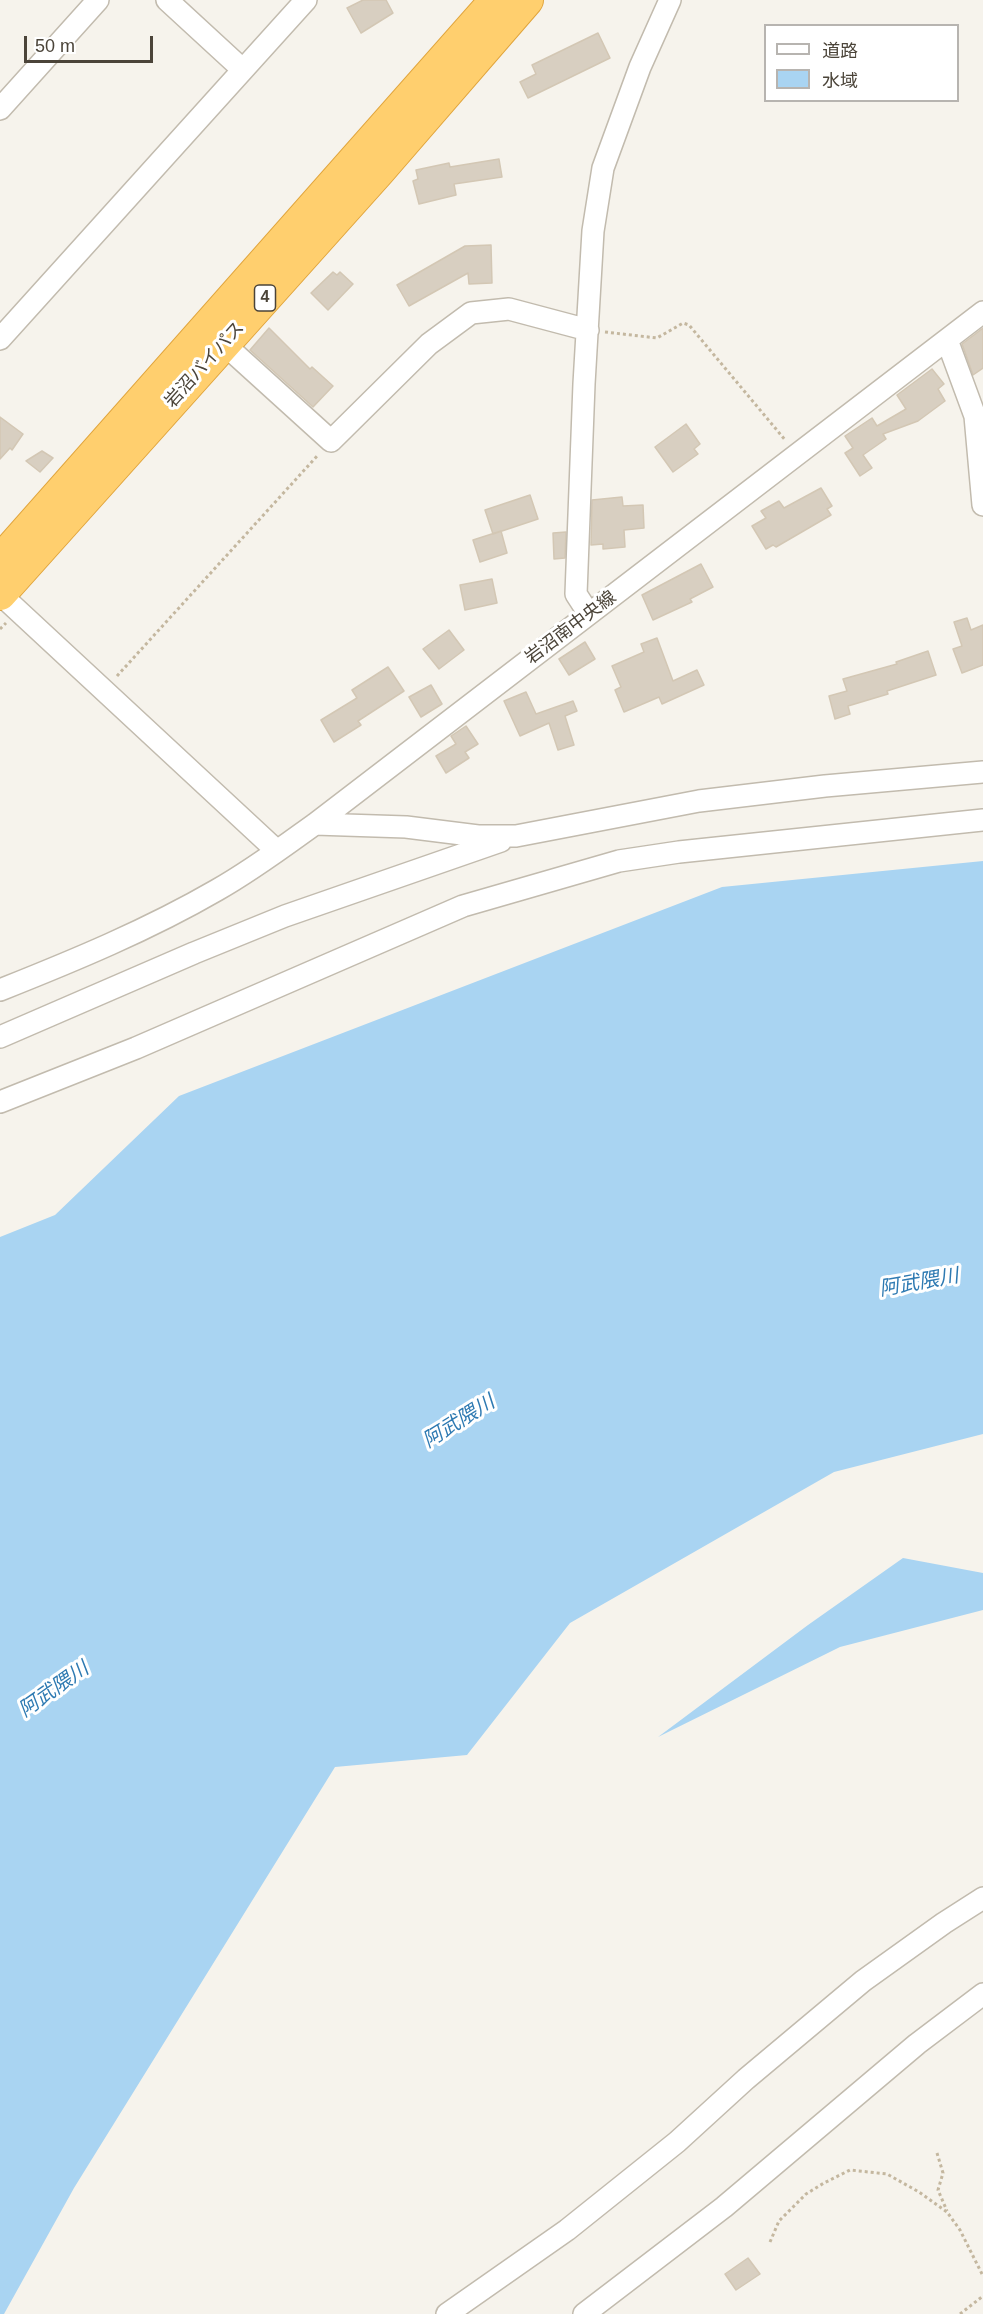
<!DOCTYPE html>
<html>
<head>
<meta charset="utf-8">
<style>
	body { margin:0 }
	#map { position:relative; width:983px; height:2314px; overflow:hidden; background:#f6f3ec; font-family:Arial,"Noto Sans JP",sans-serif }
	canvas { display:block }
	.legend { position:absolute; left:764px; top:24px; width:195px; height:78px; box-sizing:border-box; background:#fff; border:2px solid #b7b4b0; margin:0; padding:8px 10px; list-style:none; font-size:18px; color:#4b4439 }
	.legend li { display:flex; align-items:center; gap:12px; height:30px }
	.legend b { width:30px; border:2px solid #b7b4b0 }
	.scale { position:absolute; left:24px; top:36px; width:129px; height:27px; box-sizing:border-box; border:3px solid #4b4439; border-top:0; padding-left:8px; font-size:18px; line-height:21px; white-space:nowrap; color:#4b4439; -webkit-text-stroke:4px #fff; paint-order:stroke }
</style>
</head>
<body>
<div id="map">
<canvas width="983" height="2314"></canvas>
<ul class="legend">
<li><b style="height:8px;background:#fff"></b>道路</li>
<li><b style="height:16px;background:#a9d4f2"></b>水域</li>
</ul>
<div class="scale">50 m</div>
</div>
<script>
const ctx = document.querySelector('canvas').getContext('2d');
ctx.lineJoin = 'round';
function fill(path, color) { ctx.fillStyle = color; ctx.fill(path, 'evenodd'); }
function stroke(path, color, width, dash) { ctx.strokeStyle = color; ctx.lineWidth = width; ctx.lineCap = dash ? 'butt' : 'round'; ctx.setLineDash(dash || []); ctx.stroke(path); }
function label(font, color, halo, rows, align = 'center') {
  ctx.font = font + ' Arial,"Noto Sans JP",sans-serif'; ctx.lineWidth = 6; ctx.setLineDash([]); ctx.textBaseline = 'middle'; ctx.strokeStyle = halo; ctx.fillStyle = color; for (const [text, x, y, turn = 0] of rows) {
    ctx.save(); ctx.translate(x, y); ctx.rotate((+turn || 0) * Math.PI / 180); ctx.textAlign = isNaN(turn) ? turn : align; if (halo) ctx.strokeText(text, 0, 0); ctx.fillText(text, 0, 0); ctx.restore();
  }
}
const water = new Path2D(`
	M983 861V1434L834 1472 570 1623 467 1755 335 1767 74 2188 4 2314H0V1237L55 1215 179 1096 722 887Z
	M903 1558 983 1573V1610L840 1647 658 1737 808 1625Z`);
const building = new Path2D(`
	M363 0H386L393 13 361 33 347 8Z
	M598 33 610 58 528 98 520 82 536 74 532 65Z
	M499 159 502 177 454 184 456 195 419 204 413 181 418 179 416 170 449 163 450 167Z
	M491 245 492 283 469 284 468 273 409 306 397 285 465 246Z
	M333 272 337 275 340 272 353 284 328 310 311 293Z
	M269 328 310 369 312 367 333 386 313 407 250 350Z
	M983 328V368L973 375 962 344Z
	M932 369 944 384 938 389 945 401 918 421 883 434 886 439 863 455 872 468 860 476 845 453 853 448 845 436 872 418 877 426 906 409 897 395Z
	M0 417 23 434 12 450 10 448 0 459Z
	M686 424 700 444 694 449 698 454 673 472 655 447Z
	M42 451 53 458 40 472 26 461Z
	M821 488 832 506 827 509 831 515 776 547 773 545 766 549 752 526 766 518 761 511 779 501 784 508Z
	M530 495 538 519 493 534 485 510Z
	M622 497 623 506 643 505 644 528 624 530 625 547 603 549V544L591 545 592 500Z
	M501 531 507 553 480 562 473 540Z
	M566 532 565 558 554 559 553 533Z
	M701 564 713 587 690 599 692 602 653 620 642 595Z
	M492 579 497 603 465 610 460 585Z
	M967 618 971 630 983 625V665L962 673 953 649 962 646 954 622Z
	M449 630 464 650 439 669 423 649Z
	M657 638 673 681 697 670 704 685 662 704 659 697 624 712 615 690 621 687 612 666 644 652 641 644Z
	M585 642 595 659 569 675 559 659Z
	M928 651 936 675 887 691 888 694 848 706 850 714 835 719 829 696 847 691 843 679 897 664 896 662Z
	M388 667 404 691 358 721 361 725 334 742 321 720 357 698 352 690Z
	M431 685 442 704 421 717 409 697Z
	M526 692 536 714 573 701 577 711 565 716 574 745 558 750 549 723 520 736 504 701Z
	M466 726 478 744 465 752 469 758 446 773 436 756 456 744 451 736Z
	M748 2258 760 2274 736 2290 725 2274Z`);
const path = new Path2D(`
	M605 332 657 338 683 323 689 325 786 441
	M0 629 6 623
	M117 676 318 455
	M937 2153 943 2173 938 2190 947 2211
	M770 2242 779 2221 806 2194 824 2183 850 2170 887 2174 919 2192 947 2212 960 2230 983 2276
	M960 2314 983 2296`);
const minor = new Path2D(`
	M167 0 242 69
	M0 109 98 0
	M0 339 306 0
	M947 340 975 416 983 505
	M224 344 331 441 429 344 471 313 509 309 588 330
	M0 594 277 851
	M589 614 576 594 584 384 593 231 603 168 640 67 670 0
	M315 824 406 827 478 836H516L699 801 825 786 983 772
	M0 990C73 961 148 930 217 890 251 871 283 847 315 824L983 312
	M0 1037 194 953 285 916 501 841
	M0 1102 136 1048 463 906 619 861 679 852 983 820
	M447 2314 567 2230 677 2142 746 2079 863 1981 944 1923 983 1898
	M584 2314 724 2207 917 2044 983 1994`);
const highway = new Path2D(`
	M0 561 496 0
	M0 594 379 171 527 0`);
const shields = [
	[265,298,21]
];
const shieldNames = [
	["4",265,298]
];
const streetNames = [
	["岩沼バイパス",205,365,-48],
	["岩沼南中央線",571,628,-37]
];
const waterNames = [
	["阿武隈川",919,1283,-10],
	["阿武隈川",459,1422,-32],
	["阿武隈川",54,1690,-35]
];
fill(water, '#a9d4f2');
fill(building, '#d8cfc1');
stroke(building, '#d3c7b4', 1.5);
stroke(minor, '#c2bbae', 24);
stroke(highway, '#e0a43c', 34);
stroke(path, '#c4b79f', 3, [3, 3]);
stroke(minor, '#fff', 21);
stroke(highway, '#ffcf6e', 32);
for (const [x, y, w] of shields) { const box = new Path2D(); box.roundRect(x - w / 2, y - 13, w, 26, 4.5); ctx.fillStyle = '#fff'; ctx.fill(box); stroke(box, '#4b4439', 1.5); }
label('bold 16px', '#4b4439', null, shieldNames);
label('18px', '#4b4439', '#fff', streetNames);
label('italic 20px', '#2e7ab2', '#fff', waterNames);
</script>
</body>
</html>
